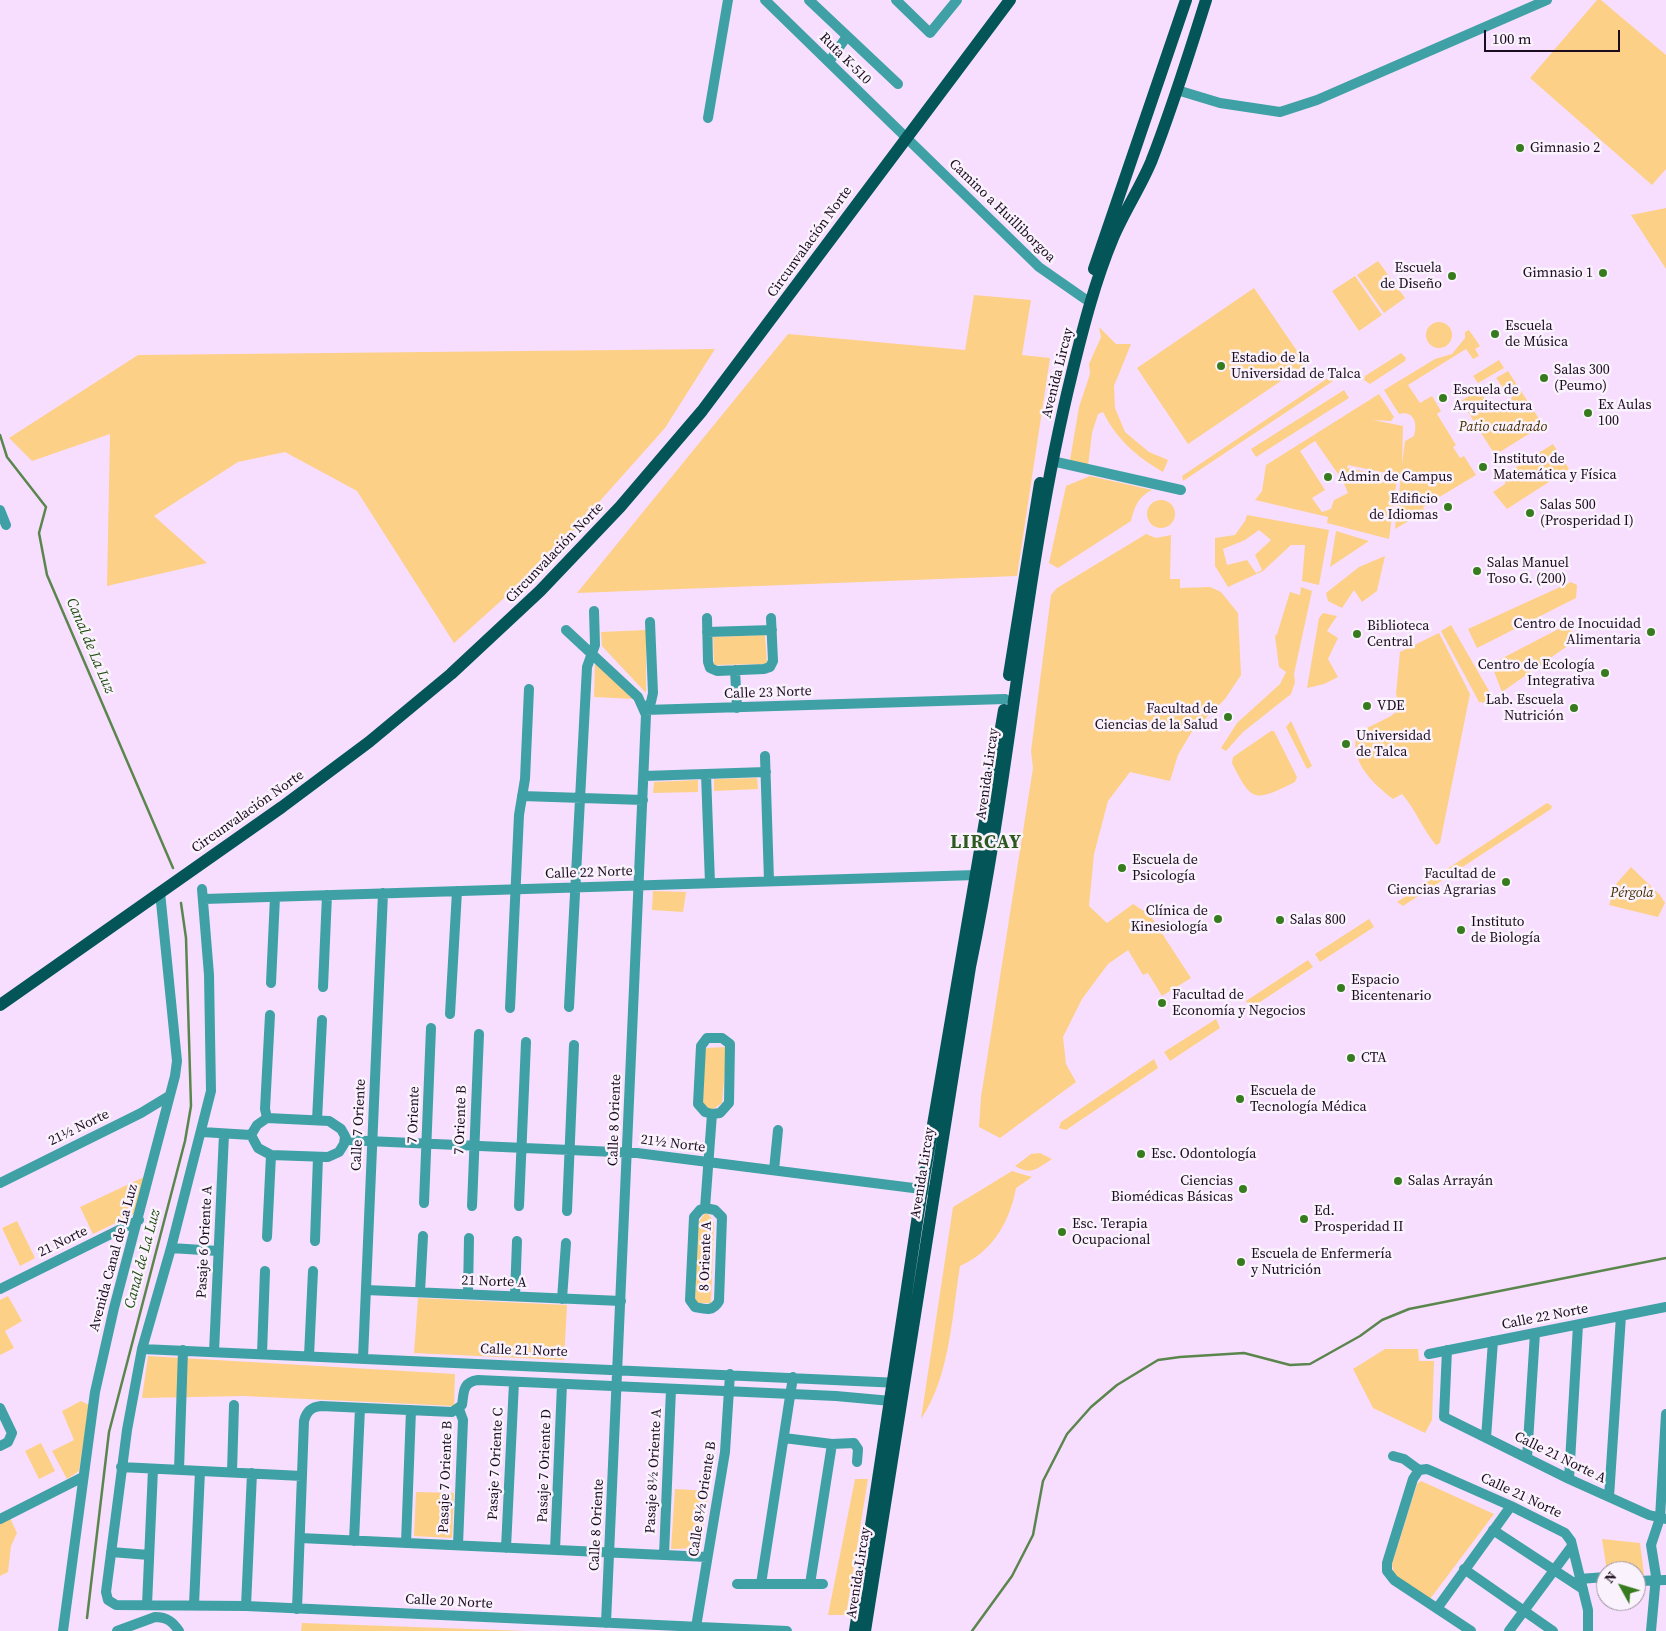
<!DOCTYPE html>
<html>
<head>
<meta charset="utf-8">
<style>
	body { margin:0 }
	#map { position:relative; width:1666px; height:1631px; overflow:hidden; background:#f7defe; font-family:"Source Serif 4",serif }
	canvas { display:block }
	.north { position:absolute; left:1596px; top:1561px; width:50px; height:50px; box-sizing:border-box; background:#faf2fd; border:1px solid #a196a4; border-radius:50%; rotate:309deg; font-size:14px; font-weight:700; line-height:20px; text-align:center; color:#1b0d1f }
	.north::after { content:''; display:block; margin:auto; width:18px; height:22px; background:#367b1d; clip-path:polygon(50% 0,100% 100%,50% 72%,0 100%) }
	.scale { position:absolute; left:1484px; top:30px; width:136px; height:22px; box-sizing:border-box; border:2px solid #1b0d1f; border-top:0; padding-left:6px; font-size:15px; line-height:18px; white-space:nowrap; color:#1b0d1f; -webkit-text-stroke:4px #faf2fd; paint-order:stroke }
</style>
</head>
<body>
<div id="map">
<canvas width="1666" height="1631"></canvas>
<div class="north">N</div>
<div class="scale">100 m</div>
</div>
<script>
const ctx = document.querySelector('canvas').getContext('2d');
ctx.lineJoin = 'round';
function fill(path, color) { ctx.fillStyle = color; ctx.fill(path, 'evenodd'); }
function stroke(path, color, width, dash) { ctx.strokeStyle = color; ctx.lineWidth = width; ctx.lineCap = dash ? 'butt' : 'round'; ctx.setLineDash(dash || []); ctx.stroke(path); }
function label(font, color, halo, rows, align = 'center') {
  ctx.font = font + ' "Source Serif 4",serif'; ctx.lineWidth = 5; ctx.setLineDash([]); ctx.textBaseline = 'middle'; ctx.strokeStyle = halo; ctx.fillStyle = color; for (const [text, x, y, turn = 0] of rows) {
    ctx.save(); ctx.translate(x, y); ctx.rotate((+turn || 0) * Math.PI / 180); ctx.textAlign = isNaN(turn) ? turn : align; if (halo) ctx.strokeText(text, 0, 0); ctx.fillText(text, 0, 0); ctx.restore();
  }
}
const green = new Path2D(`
	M1597 0H1601L1666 55V169L1652 185 1530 78Z
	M1666 208V269L1631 215Z
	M1378 261 1405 298 1384 313 1357 275Z
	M1355 276 1382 315 1359 331 1332 291Z
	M1254 288 1306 364 1188 444 1137 368Z
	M974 295 1031 300 1022 355 1050 358 1017 576 577 593 788 334 965 350Z
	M1426 335a13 13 0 1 1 26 0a13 13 0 1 1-26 0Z
	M1099 327 1116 344H1131L1114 386 1115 408 1125 432 1149 452 1168 460 1163 472C1136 456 1117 440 1103 412L1098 414 1092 433 1088 466 1070 460 1079 407 1090 374 1089 364 1101 337Z
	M1469 330 1480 346 1475 349 1479 356 1473 359 1466 349 1408 385 1420 403 1432 396 1441 411 1437 414 1456 445 1453 447 1460 458 1464 456 1476 475 1423 507 1424 512 1395 529 1401 476 1348 465 1347 468 1397 478 1389 539 1327 523 1328 517 1255 500 1262 491 1266 465 1379 394 1394 417 1391 421 1373 420 1403 426 1402 465 1405 441 1414 436C1418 424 1414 410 1399 414L1384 390 1435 359 1452 354 1465 338V332ZM1315 441 1343 481 1348 493 1334 500 1331 509 1322 512 1312 498 1325 490 1300 451Z
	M715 349 665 428 550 557 454 643 357 491 285 452 238 462 154 516 207 563 107 586 110 434 32 461 9 438 138 355Z
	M1401 353 1406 358 1405 361 1370 384 1364 380 1365 376Z
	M1499 360 1504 368 1478 383 1473 376Z
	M1508 371 1543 425 1495 455 1461 401 1479 390 1493 411 1506 403 1508 405 1513 395 1510 391 1507 393 1496 378Z
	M1331 376 1333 381 1183 481 1182 476Z
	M1344 390 1349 398 1256 457 1251 449Z
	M1553 444 1569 469 1507 509 1493 492 1505 484 1507 473Z
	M1090 476 1152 490C1138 497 1135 506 1131 521L1058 568 1049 563 1066 486Z
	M1147 514a14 14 0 1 1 28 0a14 14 0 1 1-28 0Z
	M1247 515 1329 530 1319 585 1302 581 1305 545H1291L1263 571 1228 587 1215 566V538L1235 535 1245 521ZM1259 530 1271 540 1255 555 1262 570 1256 573 1247 560 1227 565 1223 549 1245 540Z
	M1336 531 1369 541 1330 567Z
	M1146 534 1156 538 1171 535 1170 579H1180V588L1210 587 1221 592 1238 613 1241 675 1225 699 1191 733 1178 755 1170 781 1130 772 1108 801 1094 854 1089 906 1107 923 1133 904 1150 915 1191 978 1162 996 1148 973 1143 975 1128 950 1108 964 1082 999 1063 1037 1066 1064 1076 1082 1000 1138 979 1127 981 1097 1033 768 1031 751 1051 595 1057 588Z
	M1385 556 1377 591 1362 602 1354 590 1342 608 1328 601 1326 593 1359 567Z
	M1571 582 1577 585 1576 598 1477 648 1468 629Z
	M1301 587 1312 591 1294 674 1295 682 1291 694 1243 732 1226 751 1221 748 1237 723 1280 684 1286 672 1279 667 1275 636 1277 634 1290 592 1300 595Z
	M1323 613 1337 616 1327 631 1338 638 1328 659 1338 677 1324 684 1307 688 1319 618Z
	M1574 621 1572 634 1566 647 1502 692 1491 664Z
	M1451 625 1492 696 1488 703 1479 702 1441 631Z
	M646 630V693L602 646 601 632Z
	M1439 633 1470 694 1440 843 1436 845C1423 830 1416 810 1402 794L1393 799C1372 783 1349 761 1357 733L1391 716 1400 709 1396 694 1400 652Z
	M765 635 767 664 714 665 713 637Z
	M595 663 634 699 594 697Z
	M1291 721 1312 766 1307 769 1286 727Z
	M1271 731H1274L1297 777 1295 782C1254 802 1252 803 1232 763L1233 757Z
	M757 778 758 789 714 791V779Z
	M698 780V792L653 793 654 782Z
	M1547 803 1552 806 1551 809 1403 906 1397 902Z
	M1631 867 1660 895 1665 903 1658 917 1609 905 1616 884Z
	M653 891 686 892 683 912 652 910Z
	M1369 919 1374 927 1320 962 1315 954Z
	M1308 960 1313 967 1251 1008 1246 1001Z
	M1216 1019 1220 1028 1170 1061 1164 1052Z
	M727 1047 722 1103 710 1111 701 1101 705 1048Z
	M1154 1059 1158 1068 1066 1130 1059 1128 1061 1122Z
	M1040 1153 1052 1159C1038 1168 1031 1176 1015 1166L1031 1154Z
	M1012 1171 1032 1177 1016 1188C1010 1222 992 1252 960 1266 952 1316 950 1376 921 1419L953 1207Z
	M144 1177 134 1214 93 1234 80 1207Z
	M706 1211 714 1222 711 1303H695L697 1225Z
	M17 1221 35 1258 20 1266 2 1228Z
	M8 1296 22 1321 5 1331 14 1348 0 1355V1300Z
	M418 1298 567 1305 564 1360 414 1353Z
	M1385 1349H1418L1419 1361H1434L1432 1420 1425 1433 1373 1408 1353 1369Z
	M148 1356 455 1374 454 1406 243 1396 142 1398Z
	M81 1401 89 1405 79 1471 67 1479 52 1451 74 1440 62 1411Z
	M41 1443 55 1471 39 1479 25 1451Z
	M855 1479H868L846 1615H828Z
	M1421 1481 1494 1514 1430 1599 1394 1574 1392 1564 1417 1484Z
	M675 1489 709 1491 700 1548 671 1549Z
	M416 1492 454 1493 452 1538 414 1536Z
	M10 1518 17 1533 11 1546 8 1572 0 1576V1523Z
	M1602 1539 1640 1543 1644 1575 1636 1574V1571H1607Z
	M302 1623 527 1631H301Z`);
const stream = new Path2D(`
	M0 435 7 457 46 507 39 533 47 575 173 868
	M87 1618 109 1432 185 1141 191 1106 186 938 181 903
	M972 1631 1012 1576 1033 1535 1043 1481 1067 1434 1091 1407 1117 1385 1158 1360 1180 1357 1244 1353 1290 1365 1310 1364 1360 1336 1382 1320 1409 1309 1666 1258`);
const minor = new Path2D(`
	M765 0 1039 267 1085 299
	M809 0 898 84
	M896 0 930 33 957 0
	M829 62 847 36
	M1177 90 1220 103 1280 112 1317 100 1547 0
	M708 118 728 0
	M1052 461 1181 490
	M0 510 6 525
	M707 618 708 662 710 668 717 671 764 669 770 667 773 661 771 618
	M566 630 638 697 646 715 606 1623
	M707 632 772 630
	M735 670 737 708
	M645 710 1005 699
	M645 710 651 702 653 693 650 622
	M765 756 769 881
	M706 774 710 883
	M644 776 766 772
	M522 796 643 800
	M202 889 209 975 211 1091 171 1248 142 1349 127 1430 106 1592 108 1600 116 1605 246 1606 787 1631
	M204 899 976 875
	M271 983 275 897
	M323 987 327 895
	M569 1007 587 667 595 645 594 611
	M510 1008 519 815 525 779 529 689
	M450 1014 457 891
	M267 1118 329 1121 341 1129 345 1136 344 1144 339 1152 328 1157 271 1155 258 1148 251 1135 257 1125Z
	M267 1118 265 1109 270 1015
	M317 1120 322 1020
	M202 1132 251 1135
	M345 1140 637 1153 929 1190
	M774 1170 778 1130
	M0 1183 141 1113 169 1096
	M424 1203 431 1028
	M472 1206 479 1034
	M519 1206 526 1042
	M705 1208 712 1114 705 1112 698 1104 701 1046 707 1038H722L730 1044 729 1103 720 1113 712 1114
	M705 1208 715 1210 722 1217 719 1301C713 1312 705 1309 695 1307L690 1300 694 1217 700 1210Z
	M567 1211 574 1045
	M267 1237 271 1155
	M315 1241 318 1157
	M171 1248 218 1251
	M0 1289 139 1220
	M366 1290 621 1301
	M420 1292 423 1236
	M468 1294 469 1238
	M515 1296 517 1241
	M562 1299 566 1243
	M142 1349 900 1383
	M1447 1350 1444 1417 1569 1479 1649 1515 1666 1519
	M214 1352 224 1134
	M262 1354 265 1271
	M1429 1354 1666 1307
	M309 1356 313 1271
	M363 1358 383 893
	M0 1408 12 1433 8 1442 0 1446
	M784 1438 832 1444 854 1443 858 1449 857 1462
	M1486 1438 1493 1341
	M1393 1456 1404 1459 1419 1470
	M1527 1458 1535 1333
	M121 1467 302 1476
	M179 1470 183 1350
	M1419 1470 1427 1469 1434 1472 1511 1506 1565 1533 1571 1541 1588 1610V1631
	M1419 1470 1413 1479 1387 1563V1571L1394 1580 1471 1631
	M232 1472 234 1405
	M1569 1479 1578 1325
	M1609 1497 1621 1316
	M0 1519 83 1477
	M1493 1530 1583 1589
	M300 1538 707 1557
	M354 1541 360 1408
	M406 1543 411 1410
	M458 1545 463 1420 459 1409
	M506 1548 514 1382
	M555 1550 562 1384
	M111 1552 149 1555
	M664 1555 671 1389
	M1464 1569 1553 1631
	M1579 1579 1606 1577
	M1636 1581 1666 1580
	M737 1584H823
	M761 1584 793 1377
	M810 1584 832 1444
	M147 1605 153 1469
	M194 1605 200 1471
	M246 1606 252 1473
	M1438 1607 1511 1506
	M297 1609 304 1421C306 1412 311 1407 321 1406L452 1412 462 1405C464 1393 462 1382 478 1380L836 1396 891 1401
	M696 1627 725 1452 730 1374
	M63 1631 95 1392 114 1308 175 1076 177 1061 160 892
	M117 1631 155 1617C167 1617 173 1622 179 1631
	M1509 1631 1572 1546
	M1651 1631 1656 1576 1651 1545 1660 1518 1666 1414`);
const major = new Path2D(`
	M1094 269 1186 0
	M1009 675 1040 483
	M0 1005 282 807 369 742 451 674 540 591 620 507 702 411 1010 0
	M855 1631 922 1189 1004 710
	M865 1631 970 967C1011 771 1024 568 1072 373 1083 328 1095 281 1113 238 1124 212 1140 188 1151 162 1172 109 1189 54 1206 0`);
const markers = [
	[1520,148,5,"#367b1d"],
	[1603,273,5,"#367b1d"],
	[1452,276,5,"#367b1d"],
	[1495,334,5,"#367b1d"],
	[1221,366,5,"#367b1d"],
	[1544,378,5,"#367b1d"],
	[1443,398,5,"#367b1d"],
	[1588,413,5,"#367b1d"],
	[1483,467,5,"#367b1d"],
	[1328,477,5,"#367b1d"],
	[1448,507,5,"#367b1d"],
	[1530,513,5,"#367b1d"],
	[1477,571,5,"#367b1d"],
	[1651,632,5,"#367b1d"],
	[1357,634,5,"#367b1d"],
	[1605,673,5,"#367b1d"],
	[1367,706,5,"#367b1d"],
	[1574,708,5,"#367b1d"],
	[1228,717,5,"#367b1d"],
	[1346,744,5,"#367b1d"],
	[1122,868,5,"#367b1d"],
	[1506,882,5,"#367b1d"],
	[1218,919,5,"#367b1d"],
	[1280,920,5,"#367b1d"],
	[1461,930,5,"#367b1d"],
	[1341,988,5,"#367b1d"],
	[1162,1003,5,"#367b1d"],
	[1351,1058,5,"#367b1d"],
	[1240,1099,5,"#367b1d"],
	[1141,1154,5,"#367b1d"],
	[1398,1181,5,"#367b1d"],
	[1243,1189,5,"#367b1d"],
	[1304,1219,5,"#367b1d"],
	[1062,1232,5,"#367b1d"],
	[1241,1262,5,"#367b1d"]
];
const streetNames = [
	["Ruta K-510",845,59,45],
	["Camino a Huilliborgoa",1002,211,44],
	["Circunvalación Norte",810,242,-54],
	["Avenida Lircay",1058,373,-76],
	["Circunvalación Norte",555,553,-46],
	["Calle 23 Norte",768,693,-2],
	["Avenida Lircay",988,774,-82],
	["Circunvalación Norte",248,812,-35],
	["Calle 22 Norte",589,873,-2],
	["7 Oriente",414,1115,-88],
	["7 Oriente B",461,1120,-88],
	["Calle 8 Oriente",615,1120,-88],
	["Calle 7 Oriente",359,1125,-87],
	["21½ Norte",79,1128,-26],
	["21½ Norte",673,1144,7],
	["Avenida Lircay",923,1173,-81],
	["21 Norte",63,1242,-26],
	["Pasaje 6 Oriente A",205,1242,-87],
	["8 Oriente A",706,1256,-88],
	["Avenida Canal de La Luz",114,1258,-75],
	["21 Norte A",494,1282,2],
	["Calle 22 Norte",1545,1317,-11],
	["Calle 21 Norte",524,1351,2],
	["Calle 21 Norte A",1560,1458,26],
	["Pasaje 7 Oriente C",496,1464,-87],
	["Pasaje 7 Oriente D",545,1466,-88],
	["Pasaje 8½ Oriente A",654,1471,-87],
	["Pasaje 7 Oriente B",446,1477,-88],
	["Calle 21 Norte",1521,1496,25],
	["Calle 8½ Oriente B",703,1499,-81],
	["Calle 8 Oriente",597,1525,-87],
	["Avenida Lircay",859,1573,-81],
	["Calle 20 Norte",449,1602,3]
];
const poiNames = [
	["Gimnasio 2",1530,148],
	["Escuela",1442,268,"right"],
	["de Diseño",1442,284,"right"],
	["Gimnasio 1",1593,273,"right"],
	["Escuela",1505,326],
	["de Música",1505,342],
	["Estadio de la",1231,358],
	["Universidad de Talca",1231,374],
	["Salas 300",1554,370],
	["(Peumo)",1554,386],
	["Escuela de",1453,390],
	["Arquitectura",1453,406],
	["Ex Aulas",1598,405],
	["100",1598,421],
	["Instituto de",1493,459],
	["Matemática y Física",1493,475],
	["Admin de Campus",1338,477],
	["Edificio",1438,499,"right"],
	["de Idiomas",1438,515,"right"],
	["Salas 500",1540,505],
	["(Prosperidad I)",1540,521],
	["Salas Manuel",1487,563],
	["Toso G. (200)",1487,579],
	["Centro de Inocuidad",1641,624,"right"],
	["Alimentaria",1641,640,"right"],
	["Biblioteca",1367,626],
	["Central",1367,642],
	["Centro de Ecología",1595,665,"right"],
	["Integrativa",1595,681,"right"],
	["Lab. Escuela",1564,700,"right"],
	["Nutrición",1564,716,"right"],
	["VDE",1377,706],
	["Facultad de",1218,709,"right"],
	["Ciencias de la Salud",1218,725,"right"],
	["Universidad",1356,736],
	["de Talca",1356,752],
	["Escuela de",1132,860],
	["Psicología",1132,876],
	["Facultad de",1496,874,"right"],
	["Ciencias Agrarias",1496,890,"right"],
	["Clínica de",1208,911,"right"],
	["Kinesiología",1208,927,"right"],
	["Salas 800",1290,920],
	["Instituto",1471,922],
	["de Biología",1471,938],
	["Espacio",1351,980],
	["Bicentenario",1351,996],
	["Facultad de",1172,995],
	["Economía y Negocios",1172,1011],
	["CTA",1361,1058],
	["Escuela de",1250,1091],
	["Tecnología Médica",1250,1107],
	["Esc. Odontología",1151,1154],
	["Ciencias",1233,1181,"right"],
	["Biomédicas Básicas",1233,1197,"right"],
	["Salas Arrayán",1408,1181],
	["Ed.",1314,1211],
	["Prosperidad II",1314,1227],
	["Esc. Terapia",1072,1224],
	["Ocupacional",1072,1240],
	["Escuela de Enfermería",1251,1254],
	["y Nutrición",1251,1270]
];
const parkNames = [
	["Patio cuadrado",1503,427],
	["Pérgola",1632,893]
];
const waterNames = [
	["Canal de La Luz",90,646,67],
	["Canal de La Luz",143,1259,-75]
];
const districtNames = [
	["LIRCAY",986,843]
];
fill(green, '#fdd087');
stroke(stream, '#5a864d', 2.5);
stroke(minor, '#3fa1a5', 10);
stroke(major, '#035558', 12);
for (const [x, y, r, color] of markers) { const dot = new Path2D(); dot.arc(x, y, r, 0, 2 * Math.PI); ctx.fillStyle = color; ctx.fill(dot); stroke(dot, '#faf2fd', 2); }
label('14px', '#1b0d1f', '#faf2fd', streetNames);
label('14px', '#1b0d1f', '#faf2fd', poiNames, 'left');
label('italic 14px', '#462e00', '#faf2fd', parkNames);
label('italic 15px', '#214e12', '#faf2fd', waterNames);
ctx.letterSpacing = '1px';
label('bold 19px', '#2d5920', '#faf2fd', districtNames);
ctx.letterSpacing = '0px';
</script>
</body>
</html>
